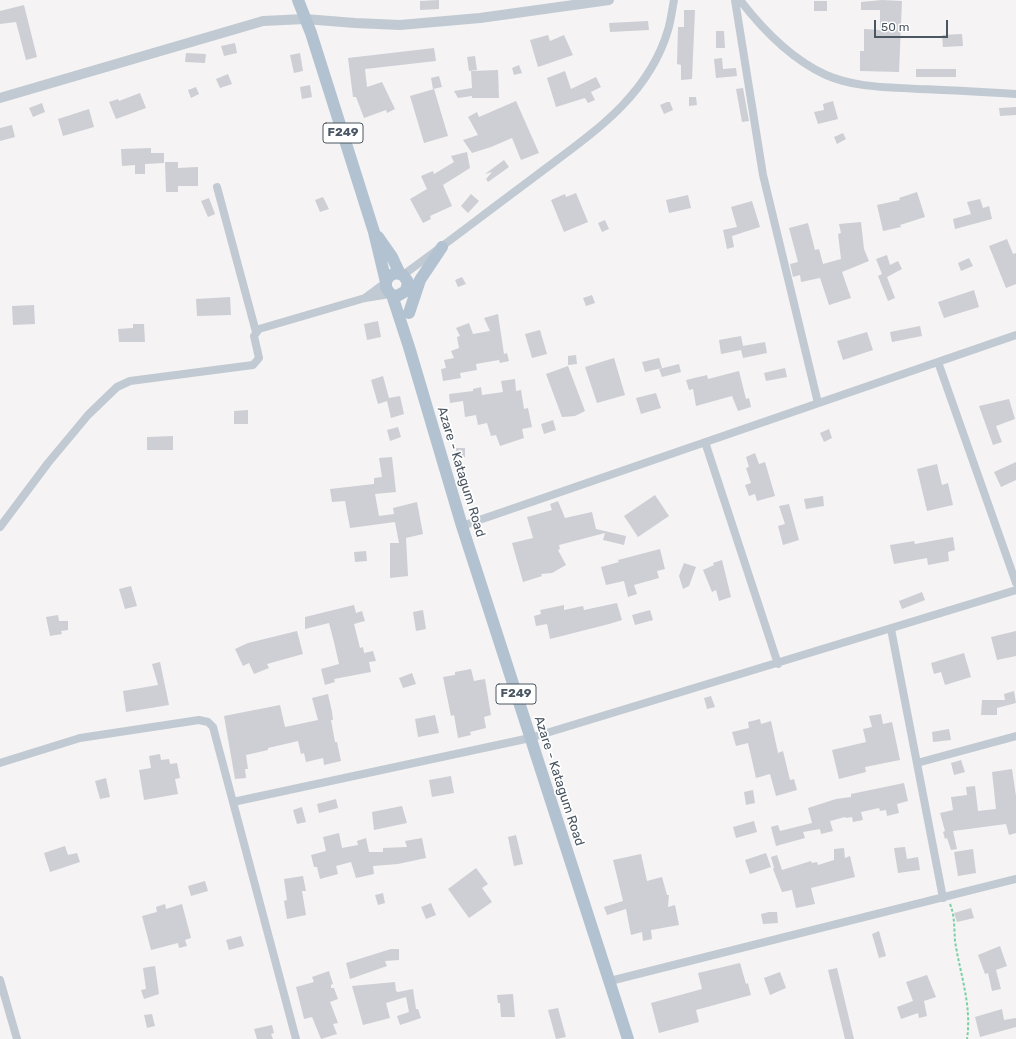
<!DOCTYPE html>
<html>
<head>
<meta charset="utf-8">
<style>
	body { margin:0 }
	#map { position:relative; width:1016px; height:1039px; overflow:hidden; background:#f5f3f3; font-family:Rubik,sans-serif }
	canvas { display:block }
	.scale { position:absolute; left:874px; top:20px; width:74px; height:18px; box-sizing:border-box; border:2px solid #4a5661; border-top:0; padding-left:5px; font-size:12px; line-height:14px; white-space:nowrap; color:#4a5661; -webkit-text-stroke:3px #fff; paint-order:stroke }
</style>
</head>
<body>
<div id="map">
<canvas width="1016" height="1039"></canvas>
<div class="scale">50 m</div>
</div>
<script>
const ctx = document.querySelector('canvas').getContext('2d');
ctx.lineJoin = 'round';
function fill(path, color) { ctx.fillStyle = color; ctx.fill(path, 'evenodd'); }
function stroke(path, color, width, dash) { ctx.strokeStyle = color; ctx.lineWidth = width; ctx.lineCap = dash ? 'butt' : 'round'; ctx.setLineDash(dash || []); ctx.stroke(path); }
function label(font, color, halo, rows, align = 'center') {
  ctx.font = font + ' Rubik,sans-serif'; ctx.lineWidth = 3.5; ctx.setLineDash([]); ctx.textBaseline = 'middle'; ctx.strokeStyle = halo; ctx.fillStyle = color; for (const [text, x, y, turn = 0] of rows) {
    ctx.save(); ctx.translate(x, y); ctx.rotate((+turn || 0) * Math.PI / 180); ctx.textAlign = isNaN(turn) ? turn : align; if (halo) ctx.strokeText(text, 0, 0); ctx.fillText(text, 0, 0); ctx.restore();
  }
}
const building = new Path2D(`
	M439 0V9L420 10V1Z
	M882 0 902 1 899 72 860 71V51H864V29L880 30V10H861V2Z
	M814 1H827V11H814Z
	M24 5 37 57 26 60 16 22 0 24V11Z
	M684 10H695L692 79 681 80V65L677 64 678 27H684Z
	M648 21 649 30 610 32 609 23Z
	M716 31H724L725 48H716Z
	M962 34 963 46 943 47 942 35Z
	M548 35 550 41 564 35 573 55 538 67 530 40Z
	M235 43 237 53 224 56 221 46Z
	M434 48 436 61 365 69 367 87 382 82 395 109 387 113 386 110 364 118 356 97H353L348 58Z
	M186 53 206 54 205 63 185 62Z
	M300 53 303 71 294 73 290 55Z
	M475 56 477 70 469 71 467 57Z
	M722 58 723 69 736 68 737 76 716 78 714 59Z
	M519 65 522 73 514 75 512 68Z
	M916 69H956V77H916Z
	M498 70 499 98H472V96L458 98 454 91 472 88 471 71Z
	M565 71 571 89 596 77 601 87 591 92 595 100 588 103 585 98 556 107 547 78Z
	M228 74 232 84 220 88 216 79Z
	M439 76 442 87 433 89 431 78Z
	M310 85 312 97 302 99 300 87Z
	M196 87 199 94 191 98 188 90Z
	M743 88 749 121 742 122 736 89Z
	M434 89 448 136 424 143 410 96Z
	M140 93 146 108 116 119 109 102 118 99 119 101Z
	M689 97H696L697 105 689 106Z
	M516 101 539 153 521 160 512 138 491 147 472 153 463 140 478 135 468 117 477 112 479 117Z
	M833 101 838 119 818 124 814 112 824 110 823 104Z
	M667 102H670L673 110 664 114 660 105Z
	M42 103 45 112 33 117 29 108Z
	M1016 107V115L1000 116 999 108Z
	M89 109 94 127 63 136 58 119Z
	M12 125 15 137 0 141V128Z
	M843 133 846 139 837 144 834 137Z
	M151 148V153H164V163L145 164V174H135V165L122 166 121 149Z
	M467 152 470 168 443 185 452 206 430 216 431 219 423 223 410 199 427 189 421 176 433 171 434 174 454 162 451 156Z
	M504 160 509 167 488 182 486 179 492 172 485 174Z
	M165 162H178V168L198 167V186H178V192H166Z
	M917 192 925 217 900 225 901 227 883 231 877 205 900 200 899 198Z
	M576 193 588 222 564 232 551 200 565 194 566 197Z
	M471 194 479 201 468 213 461 206Z
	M688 195 691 208 669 213 666 200Z
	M323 197 329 209 320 212 315 200Z
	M209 198 215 214 208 217 201 201Z
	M980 199 983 208 989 206 992 219 955 229 953 219 971 214 967 202Z
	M752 201 760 227 732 236 734 247 727 249 723 230 737 227 731 207Z
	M605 220 609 229 602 232 598 223Z
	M861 222 864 249 869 261 842 272 851 298 829 305 820 278 801 282 800 275 793 277 790 264 798 262 789 228 808 223 815 250 819 249 823 264 841 259 838 234 841 233 839 224Z
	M1007 239 1013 254 1016 253V284L1006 288 989 246Z
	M887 255 890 265 898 261 902 269 887 277 895 298 888 301 878 276 882 274 876 259Z
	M969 258 973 266 961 271 958 263Z
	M462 277 466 284 458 287 455 280Z
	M974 290 979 307 944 318 938 302Z
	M592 295 595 303 586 306 583 298Z
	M230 297 231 315 197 316 196 299Z
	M34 305 35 324 13 325 12 306Z
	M498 314 504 354 507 353 509 361 500 363 499 360 476 364 477 370 460 373 461 378 443 381 441 369 446 368 444 360 454 358 451 351 459 348 457 337 460 336 456 328 469 323 473 334 490 331 484 318Z
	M378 321 381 337 367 340 364 324Z
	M133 324H144L145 342H119L118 329 133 328Z
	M920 326 922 336 892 342 890 332Z
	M540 330 547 354 532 358 525 334Z
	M867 332 873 350 843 360 837 341Z
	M741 336 743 346 765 342 767 353 743 358 741 350 721 354 719 340Z
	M576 355 577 364 568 365V356Z
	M614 358 625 395 597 403 585 367Z
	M659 358 662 368 645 372 642 362Z
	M679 364 681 372 662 377 659 369Z
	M568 366 585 411 575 416 562 417 546 374Z
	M785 368 787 377 766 381 764 373Z
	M739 371 746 399 749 398 751 407 738 411 732 396 696 406 693 389 689 390 686 380 707 375 708 379Z
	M383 376 389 398 400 396 404 414 391 418 387 401 378 404 371 380Z
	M515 379 516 391 521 390 524 409 528 408 532 427 522 429 524 438 500 446 496 435 491 436 487 423 478 425 476 415 465 417 463 401 450 403 449 394 473 391V389L481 387 482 395 503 392 501 381Z
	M656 393 661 408 641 414 636 398Z
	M1009 399 1015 419 996 426 1002 442 993 445 979 406Z
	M248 410V424H234V411Z
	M553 420 556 430 544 434 541 424Z
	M398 427 401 437 390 441 387 430Z
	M829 429 832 438 824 442 820 433Z
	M173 436V450H147V437Z
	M456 448H465V457L456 458Z
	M755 453 759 464 765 462 775 496 757 501 755 494 749 496 745 485 751 483 746 468 749 467 746 457Z
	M392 457 396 492 375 494 379 516 394 514 393 508 417 502 423 534 406 538 408 576 390 578V543H399L395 522 350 528 345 501 332 502 330 489 374 484V478L382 477 379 458Z
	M1016 462V480L1001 487 994 472Z
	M937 464 942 485 948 483 953 505 927 511 917 469Z
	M655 495 669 516 638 537 624 516Z
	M823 496 824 506 806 509 804 499Z
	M558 501 565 518 592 512 596 529 626 536 624 545 603 540 605 533 559 545 560 549 558 550 566 565 552 573 541 574 542 576 523 582 512 543 533 538 527 517 552 510 550 504Z
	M789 504 799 540 783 545 778 526 785 524 779 506Z
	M953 537 955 550 948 552 949 561 928 565 927 558 894 564 890 545 914 541 915 544Z
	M660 549 665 569 657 571 659 578 634 585 637 594 628 597 624 581 606 585 601 567 619 562 618 560Z
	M366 551 367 561 355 562 354 552Z
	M722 560 731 597 719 601 716 590 712 592 703 570 714 565 713 563Z
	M684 563 696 567 689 586 683 589 679 576Z
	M131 586 137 606 125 609 119 589Z
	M922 592 925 600 902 609 899 601Z
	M617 603 622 620 609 624 550 639 547 624 536 626 534 616 541 614 540 610 564 605V610L583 606 584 610Z
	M354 605 356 613 362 611 365 621 354 624 360 648 363 647 364 653 373 651 376 661 369 662 371 672 334 679 335 682 325 685 321 669 339 664 334 642 329 623 305 629V617Z
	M423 610 426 629 416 631 413 612Z
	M650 610 653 620 635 625 632 615Z
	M58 615 59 621H68V630L61 631 62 634 50 636 46 617Z
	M297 631 303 654 267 664 269 668 254 674 249 663 243 666 235 649 248 643Z
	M1016 631V656L997 660 991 637Z
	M964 653 971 677 945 685 941 672 934 674 931 663Z
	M160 662 169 705 126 712 123 691 158 685 152 664Z
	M471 669 474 681 485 679 491 715 484 717 486 728 470 732 471 735 458 738 454 715 451 716 443 677 455 675V672Z
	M412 673 416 684 403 688 399 678Z
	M1014 691 1016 703 997 708V715H981L982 700H1005L1004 694Z
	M328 694 332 712 333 720H331L335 742H337L341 761 324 765 323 758 306 762 304 753 301 754 298 741 268 748V750L246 755 248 769H245L246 778 235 779 224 716 280 705 285 727 318 720 312 698Z
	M711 696 715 707 707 709 704 698Z
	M881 714 883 724 892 722 900 760 865 767 866 772 839 779 832 750 866 742 863 729 872 727 869 716Z
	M435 715 439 733 418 737 415 719Z
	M760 719 761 724 771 721 778 753 783 751 790 780 794 779 797 790 776 796 770 774 756 778 748 743 736 746 732 732 749 728 748 722Z
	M949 729 951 740 933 742 932 732Z
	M160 754 161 760 169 759 170 764 177 763 180 778 175 779 178 794 144 800 139 770 151 768 149 756Z
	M961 760 965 772 954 775 951 763Z
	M1012 769 1016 796V833L1009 835 1006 824 953 831 957 849 951 850 947 838 945 839 943 832 945 831 940 813 953 810 951 797 967 795 966 787 975 786 978 811 996 809 992 772Z
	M451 776 454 793 432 797 429 780Z
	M106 778 110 797 100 799 95 781Z
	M904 783 908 801 897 804 899 813 887 816 886 810 880 811 879 808 861 812 863 820 853 822 852 817 846 818 845 817 830 821 833 831 821 834 820 829 803 832 805 838 776 846 771 827 778 825 780 831 812 823 808 808 836 799 851 797V794Z
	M753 790 755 803 746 805 744 792Z
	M336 799 338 808 319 813 317 804Z
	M402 806 407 823 374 830 372 812Z
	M302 807 306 822 297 824 293 810Z
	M754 821 757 832 736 838 733 827Z
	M339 833 342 848 358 845 357 841 366 838 369 852H383V848L407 847 405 841 422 838 426 858 398 864 373 866 374 874 356 878 351 862 336 866 338 874 320 879 317 867H314L311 855 326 851 323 837Z
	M516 835 523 864 514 866 508 837Z
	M65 846 68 855 77 853 80 862 50 872 44 853Z
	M905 847 907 859 918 857 920 870 898 873 894 848Z
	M844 848 845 858 850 856 855 877 811 888 815 904 796 908 792 890 782 892 773 869 774 868 771 857 777 855 782 870 811 861 812 863 817 862 818 865 834 860V849Z
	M973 849 976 873 958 876 954 852Z
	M766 853 771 867 750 874 745 860Z
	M641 854 647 881 662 877 667 895H669L668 907 675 905 679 925 651 930 652 939 643 941 642 932 631 935 626 909 607 915 604 907 623 901 613 860Z
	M476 868 488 884 482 888 492 902 469 918 448 889Z
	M303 876 306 891H302L306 915 287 919 284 901 287 900 284 879Z
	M205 881 208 891 191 896 188 886Z
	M383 893 385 903 378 905 375 895Z
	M431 903 436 915 426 919 421 907Z
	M165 904 166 909 182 904 191 938 185 940 187 946 179 948 178 943 151 950 142 916 157 912 156 907Z
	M971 908 974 918 957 922 954 913Z
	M769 912H777L778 923 763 924 761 914Z
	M879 931 886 956 879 958 872 934Z
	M241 936 244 946 229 950 226 940Z
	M1000 946 1007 966 996 970 1001 989 992 991 988 973 985 974 978 955Z
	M391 949H399V960L385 961 387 966 350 979 346 963Z
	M740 963 746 984 748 983 751 995 696 1010 699 1022 659 1033 651 1003 702 989 698 973Z
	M155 966 159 994 144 999 141 990 146 989 143 968Z
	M837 968 854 1039H845L828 970Z
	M329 971 333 984 331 985V988H334L338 999 330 1002 338 1023 333 1024 337 1034 321 1039 312 1017 304 1019 296 987 314 982 312 977Z
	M780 972 786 988 770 995 764 978Z
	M927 975 936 997 924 1001 927 1016 919 1018 918 1013 901 1019 897 1007 913 1001 906 982Z
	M395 982 396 991 398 992 413 989 416 1009H418L421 1018 400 1025 397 1016 409 1012 406 997 386 1003 390 1018 363 1025 352 986Z
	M513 994 515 1017H501L500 1003H498L497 995Z
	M558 1008 566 1037 556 1039 548 1010Z
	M1002 1009 1004 1020 1016 1018V1027L980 1037 975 1017Z
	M152 1014 155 1026 147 1028 144 1015Z
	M272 1025 274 1033 271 1034 273 1039H257L254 1029Z`);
const path = new Path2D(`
	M950 904C955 916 954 929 955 941 960 974 972 1005 967 1039`);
const minor = new Path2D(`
	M735 0 763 175 818 403
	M740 0C763 30 791 59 826 75 856 88 888 87 919 89 951 90 984 92 1016 94
	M217 187 256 332
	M403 275C446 244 487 212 529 181 585 138 647 101 668 30 671 20 672 10 674 0
	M365 298 385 283
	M938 362 1016 583
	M705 442 778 664
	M462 526 1016 335
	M0 527 48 463 88 415 117 387 130 381 253 365 259 358 254 336 259 329 365 298 390 294
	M891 629 943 898
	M0 763 80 738 199 720 208 722 213 727 296 1039
	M917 763 1016 736
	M233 802 530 738 1016 590
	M0 980 17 1039
	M610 981 1016 879`);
const tertiary = new Path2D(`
	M0 98 263 21 305 19 355 23 400 25 480 18 609 0`);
const primary = new Path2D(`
	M298 0 311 33 374 232 386 282
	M378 237 392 257 400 274
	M392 295 397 296 406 291 408 282 403 275 396 273C385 276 382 287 392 295L409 347 462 526 628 1039
	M409 313 420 280 442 247`);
const shields = [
	[343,133,40],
	[516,694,40]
];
const shieldNames = [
	["F249",343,133],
	["F249",516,694]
];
const streetNames = [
	["Azare - Katagum Road",461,472,73],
	["Azare - Katagum Road",559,781,72]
];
fill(building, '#cdcfd5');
stroke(path, '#7ad0a6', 2, [3, 2]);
stroke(minor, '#c1cad2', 8);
stroke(tertiary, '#c1cad2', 10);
stroke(primary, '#b3c2d1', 12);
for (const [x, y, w] of shields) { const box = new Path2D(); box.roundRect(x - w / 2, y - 10, w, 20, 3); ctx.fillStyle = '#fff'; ctx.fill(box); stroke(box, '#4a5661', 1); }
label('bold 12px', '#4a5661', null, shieldNames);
label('13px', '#4a5661', '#fff', streetNames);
</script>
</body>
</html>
